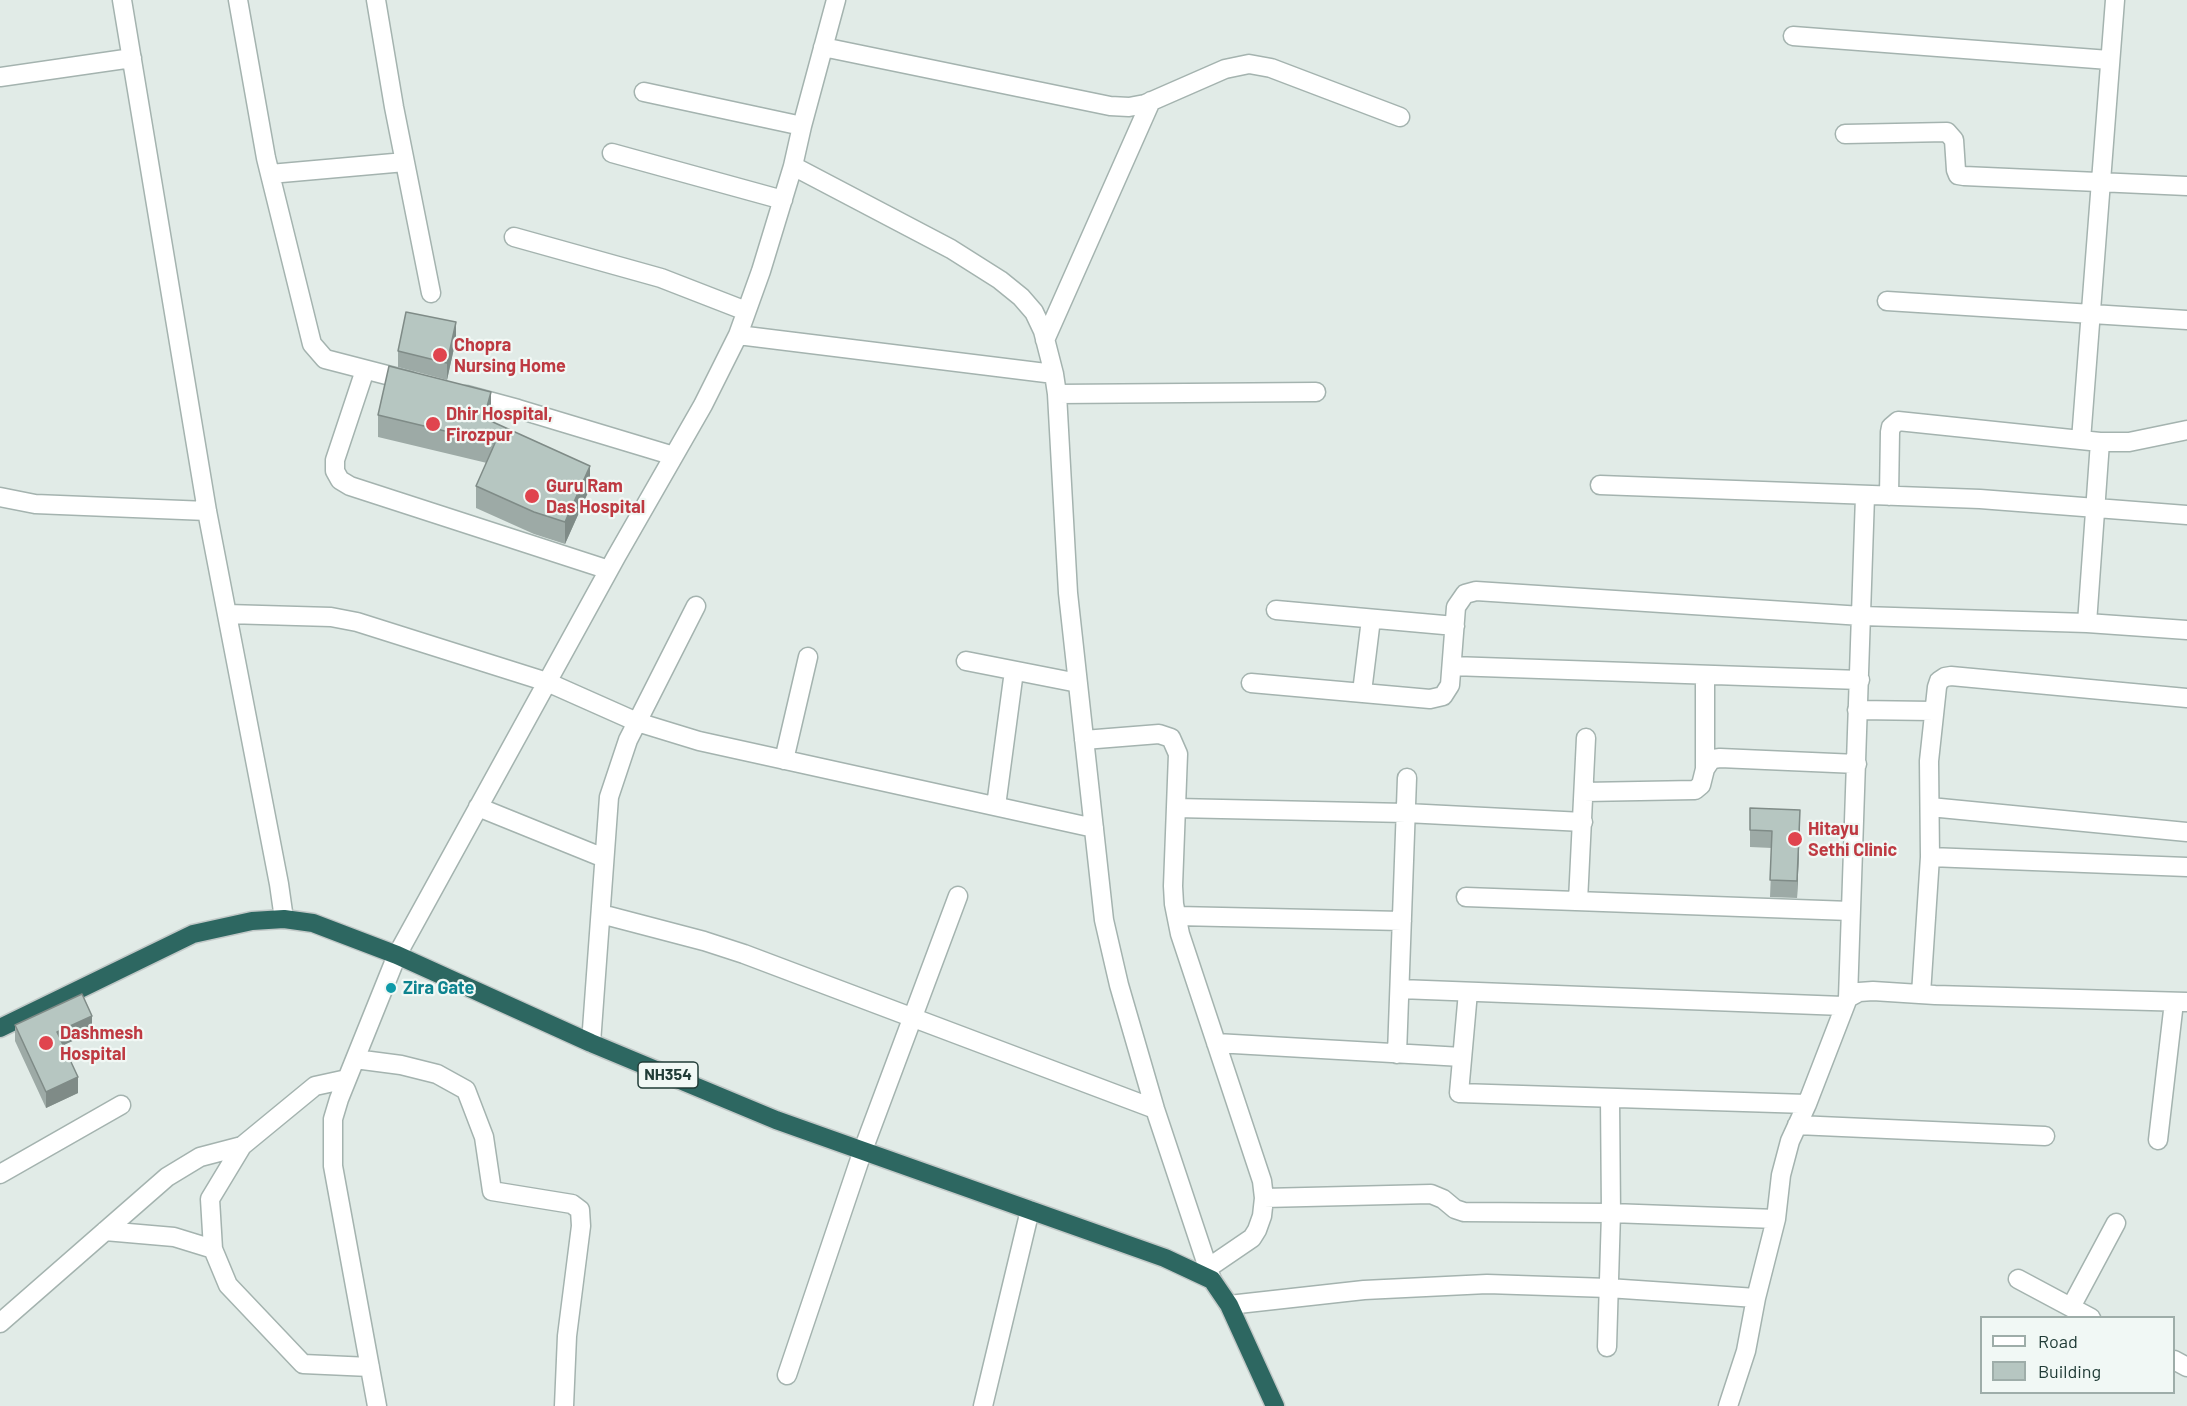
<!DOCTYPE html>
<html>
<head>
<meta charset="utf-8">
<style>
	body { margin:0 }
	#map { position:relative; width:2187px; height:1406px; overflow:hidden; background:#e1ebe7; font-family:Barlow,sans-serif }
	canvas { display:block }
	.legend { position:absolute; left:1980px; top:1316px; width:195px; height:78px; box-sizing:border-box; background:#f1f8f5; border:2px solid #9eada9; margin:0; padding:8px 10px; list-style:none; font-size:18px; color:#213c37 }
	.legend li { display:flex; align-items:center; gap:12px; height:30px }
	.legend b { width:30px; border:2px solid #9eada9 }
</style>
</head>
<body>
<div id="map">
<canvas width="2187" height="1406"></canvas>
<ul class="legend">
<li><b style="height:8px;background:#fff"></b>Road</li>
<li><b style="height:16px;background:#b6c6c1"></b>Building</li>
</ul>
</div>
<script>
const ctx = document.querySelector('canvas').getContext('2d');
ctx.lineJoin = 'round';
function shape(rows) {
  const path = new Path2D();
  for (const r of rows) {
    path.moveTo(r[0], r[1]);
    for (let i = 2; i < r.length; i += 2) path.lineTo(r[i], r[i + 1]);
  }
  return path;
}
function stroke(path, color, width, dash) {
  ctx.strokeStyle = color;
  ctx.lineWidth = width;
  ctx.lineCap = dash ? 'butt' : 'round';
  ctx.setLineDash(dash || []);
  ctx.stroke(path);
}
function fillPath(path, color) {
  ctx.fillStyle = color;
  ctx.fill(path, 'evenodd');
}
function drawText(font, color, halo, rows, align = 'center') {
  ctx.font = font + ' Barlow,sans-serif';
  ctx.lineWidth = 4.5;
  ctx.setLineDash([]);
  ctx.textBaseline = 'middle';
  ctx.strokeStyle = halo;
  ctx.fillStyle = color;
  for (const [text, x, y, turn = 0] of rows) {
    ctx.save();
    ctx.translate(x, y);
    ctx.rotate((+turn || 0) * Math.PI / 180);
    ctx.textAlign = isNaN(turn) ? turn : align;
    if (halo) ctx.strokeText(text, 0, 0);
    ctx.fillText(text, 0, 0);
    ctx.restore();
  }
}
const minor = shape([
	[122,0,207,511,279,884,284,919],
	[238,0,266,158,312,344,325,359,410,381],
	[376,0,394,107,431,293],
	[1793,36,2109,60],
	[823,47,1110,106,1129,107,1145,104,1225,69,1249,64,1271,68,1400,117],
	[0,77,132,58],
	[644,92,802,126],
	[1845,134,1947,132,1954,140,1956,170,1958,175,1964,176,2187,186],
	[612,153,783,200],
	[793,166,951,249,1000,280,1021,297,1034,312,1043,331,1054,374,1057,394,1068,593,1104,920,1119,985,1155,1109,1212,1280],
	[270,174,405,162],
	[514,237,661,278,746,311],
	[1887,301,2187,320],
	[738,335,1054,374],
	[1045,340,1151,101],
	[365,370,335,460,335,471,340,480,350,486,609,570],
	[1057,394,1316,392],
	[466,395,518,409,674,456],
	[2081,440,2115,0],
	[1600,485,1980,499,2187,515],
	[1889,496,1890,432,1891,427,1898,421,2100,442,2129,442,2187,430],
	[0,497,35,504,207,511],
	[1276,610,1455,626],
	[227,614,331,617,357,622,547,682,637,722,699,741,1094,828],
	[2087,623,2100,442],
	[966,661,1078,683],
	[1452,666,1860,680],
	[1705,675,1705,769],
	[1251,683,1430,699,1443,696,1450,685,1456,607,1465,594,1476,591,1862,616,2087,623,2187,630],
	[1362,692,1371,619],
	[1857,710,1934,711],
	[1084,740,1159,734,1171,738,1178,754,1173,886,1174,904,1180,934,1262,1181,1264,1198,1262,1216,1257,1230,1252,1238,1208,1268],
	[784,760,808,657],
	[1584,792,1695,790,1701,785,1705,769,1709,763,1713,759,1720,758,1857,764],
	[996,806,1014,671],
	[478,807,604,858],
	[1930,807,2187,832],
	[1176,808,1406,813,1583,822],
	[1930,857,2187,867],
	[1466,897,1850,911],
	[1578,901,1586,738],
	[601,914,704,941,744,954,1155,1109],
	[1177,916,1402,921],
	[1400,989,1843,1006],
	[1468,992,1459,1093,1807,1104],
	[1921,994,1930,857,1929,761,1937,687,1939,681,1945,677,1951,676,2187,698],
	[1848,998,1865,496],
	[591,1043,609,797,628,740,696,606],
	[1216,1043,1462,1057],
	[1397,1054,1407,778],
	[355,1059,401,1065,437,1074,466,1090,484,1137,492,1191,572,1204,580,1210,581,1226,567,1336,564,1406],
	[347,1079,315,1086,242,1146,210,1199,213,1249,228,1285,303,1364,370,1367],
	[1797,1125,2045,1136],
	[2158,1140,2174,1002],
	[0,1174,121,1105],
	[1264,1198,1431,1194,1443,1199,1455,1209,1464,1212,1611,1213,1776,1219],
	[105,1231,174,1237,213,1249],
	[2018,1279,2091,1318],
	[1229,1305,1364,1290,1487,1284,1608,1288,1756,1298],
	[2071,1307,2116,1223],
	[0,1323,167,1177,200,1157,242,1146],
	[1607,1347,1611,1213,1610,1099],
	[2174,1360,2187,1367],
	[787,1375,863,1150,958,896],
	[377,1406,333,1166,333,1119,339,1099,397,955,616,557,703,405,738,335,761,271,793,166,802,126,836,0],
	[983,1406,1030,1210],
	[1728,1406,1746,1351,1756,1298,1776,1219,1781,1175,1790,1141,1807,1104,1848,998,1859,992,1873,991,1935,995,2187,1002]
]);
const highway = shape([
	[0,1028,193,934,252,921,284,919,313,923,397,955,591,1043,776,1120,1165,1258,1212,1280,1229,1305,1275,1406]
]);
stroke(minor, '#a4b3af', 21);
stroke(highway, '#c1c8c7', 21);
stroke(minor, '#fff', 18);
stroke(highway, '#2d6761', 18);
fillPath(shape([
	[456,339,447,380,398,367,398,351],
	[491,414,489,420,590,488,565,544,534,534,476,508,476,486,487,463,378,437,378,415],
	[1800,826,1797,898,1770,897,1772,848,1750,847,1750,830],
	[15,1025,92,1032,64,1045,78,1093,46,1108,15,1041]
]), '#9daaa6');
fillPath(shape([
	[456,322,456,339,447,380,447,363],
	[491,392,491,414,484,440,484,418],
	[590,466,590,488,565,544,565,522],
	[1800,810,1800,826,1797,898,1797,881],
	[92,1016,92,1032,57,1048,57,1032],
	[78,1077,78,1093,46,1108,46,1092]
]), '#7f8b87');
const building = shape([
	[406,312,456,322,447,363,398,351,406,312],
	[389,366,491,392,484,418,590,466,565,522,534,512,476,486,495,443,378,415,389,366],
	[1750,808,1800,810,1797,881,1770,880,1772,831,1750,830,1750,808],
	[82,994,92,1016,57,1032,78,1077,46,1092,15,1025,82,994]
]);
fillPath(building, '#b6c6c1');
stroke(building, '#7f8b87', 1.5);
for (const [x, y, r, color] of [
	[440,355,8,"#e0444e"],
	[433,424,8,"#e0444e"],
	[532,496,8,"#e0444e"],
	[1795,839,8,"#e0444e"],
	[391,988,6,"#0f9aa8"],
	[46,1043,8,"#e0444e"]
]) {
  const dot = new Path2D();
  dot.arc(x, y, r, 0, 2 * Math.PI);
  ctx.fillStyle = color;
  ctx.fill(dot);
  stroke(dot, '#f1f8f5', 2);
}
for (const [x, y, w] of [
	[668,1075,60]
]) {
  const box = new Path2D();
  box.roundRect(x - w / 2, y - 13, w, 26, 4.5);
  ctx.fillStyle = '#f1f8f5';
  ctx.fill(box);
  stroke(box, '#213c37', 1.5);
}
drawText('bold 16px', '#213c37', null, [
	["NH354",668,1075]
]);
drawText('bold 18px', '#be3a42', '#f1f8f5', [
	["Chopra",454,345],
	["Nursing Home",454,366],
	["Dhir Hospital,",446,414],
	["Firozpur",446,435],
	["Guru Ram",546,486],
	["Das Hospital",546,507],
	["Hitayu",1808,829],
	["Sethi Clinic",1808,850],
	["Dashmesh",60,1033],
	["Hospital",60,1054]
], 'left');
drawText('bold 18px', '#0d838f', '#f1f8f5', [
	["Zira Gate",403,988]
], 'left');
</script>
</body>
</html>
